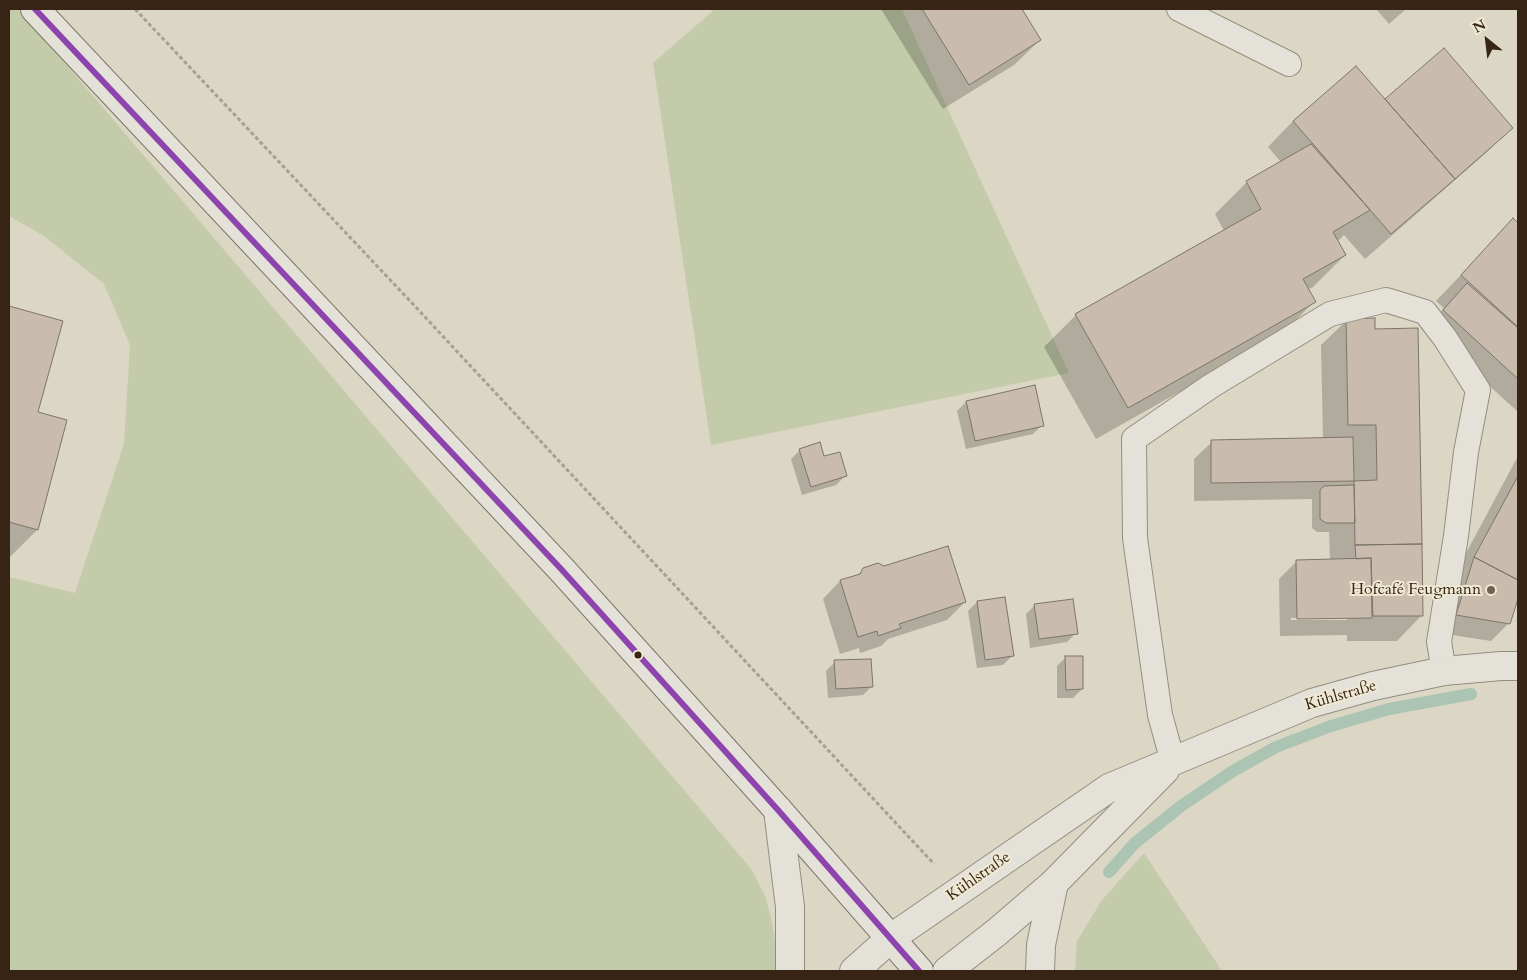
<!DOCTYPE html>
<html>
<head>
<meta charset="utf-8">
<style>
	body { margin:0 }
	#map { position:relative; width:1527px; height:980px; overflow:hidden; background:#dcd6c4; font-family:Cardo,serif }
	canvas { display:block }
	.frame { position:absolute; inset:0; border:10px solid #372414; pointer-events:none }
	.north { position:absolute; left:1462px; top:15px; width:50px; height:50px; -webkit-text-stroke:4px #efe8d2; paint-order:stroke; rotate:331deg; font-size:14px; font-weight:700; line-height:20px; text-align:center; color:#372414 }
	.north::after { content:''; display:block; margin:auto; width:18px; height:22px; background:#372414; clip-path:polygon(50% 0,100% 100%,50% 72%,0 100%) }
</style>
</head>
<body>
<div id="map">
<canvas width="1527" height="980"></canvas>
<div class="frame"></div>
<div class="north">N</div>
</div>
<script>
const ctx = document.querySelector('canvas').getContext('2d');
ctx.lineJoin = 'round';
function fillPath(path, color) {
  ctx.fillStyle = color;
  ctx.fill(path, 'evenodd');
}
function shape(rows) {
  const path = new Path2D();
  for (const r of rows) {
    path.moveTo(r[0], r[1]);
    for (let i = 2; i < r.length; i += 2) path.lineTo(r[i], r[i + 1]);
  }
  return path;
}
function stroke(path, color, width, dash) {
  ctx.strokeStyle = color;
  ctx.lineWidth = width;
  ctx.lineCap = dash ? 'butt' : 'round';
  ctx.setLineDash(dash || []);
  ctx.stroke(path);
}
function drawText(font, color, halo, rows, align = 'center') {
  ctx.font = font + ' Cardo,serif';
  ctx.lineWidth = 4;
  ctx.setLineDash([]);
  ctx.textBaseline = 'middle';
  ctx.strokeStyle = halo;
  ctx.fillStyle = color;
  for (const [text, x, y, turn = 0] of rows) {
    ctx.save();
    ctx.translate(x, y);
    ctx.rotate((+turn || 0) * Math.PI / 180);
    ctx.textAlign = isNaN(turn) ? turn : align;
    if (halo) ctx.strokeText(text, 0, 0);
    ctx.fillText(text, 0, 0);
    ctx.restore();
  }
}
fillPath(shape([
	[9,9,19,9,752,870,765,896,771,918,776,947,775,971,9,971,9,577,75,593,124,444,130,345,104,284,44,236,9,216],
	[715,9,902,9,1069,373,711,445,653,63],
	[1144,853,1222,971,1075,971,1077,941,1102,900]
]), '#c4cbaa');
fillPath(shape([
	[881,9,1020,9,1040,40,1014,65,943,109],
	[1376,9,1406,9,1389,24],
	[1444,49,1511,128,1486,153,1365,259,1344,235,1337,242,1345,255,1313,287,1307,290,1314,302,1282,334,1096,439,1044,347,1076,315,1224,231,1215,214,1247,182,1281,162,1268,147,1293,121,1385,101],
	[1513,220,1518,225,1518,412,1426,328,1444,308,1436,301],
	[9,307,62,322,36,413,37,530,9,558],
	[1373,319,1422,615,1397,641,1347,641,1347,635,1280,636,1279,579,1297,561,1330,560,1329,532,1317,532,1312,528,1312,499,1194,501,1194,459,1212,442,1323,439,1321,345,1347,320],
	[1347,617,1347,620,1291,620,1291,618],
	[966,402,1042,425,1033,434,966,449,957,411],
	[800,450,823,458,845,476,836,485,802,495,791,459],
	[1518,456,1518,594,1509,623,1491,641,1439,633,1450,583],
	[864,569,965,602,947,620,888,639,881,646,860,653,859,648,840,654,823,599,840,581,857,576],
	[977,602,1012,656,1003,665,977,668,968,611],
	[1035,605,1076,633,1067,642,1030,648,1026,614],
	[1066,657,1082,689,1073,698,1057,698,1057,666],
	[835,662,872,686,863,695,828,698,826,671]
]), '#0003');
stroke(shape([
	[1109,872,1135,843,1181,806,1233,771,1276,747,1331,726,1389,709,1471,694]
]), '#abc4b3', 12);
const building = shape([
	[922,9,1022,9,1041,40,969,85,922,9],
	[1444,48,1513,128,1455,179,1385,99,1444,48],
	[1356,66,1455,179,1391,234,1293,121,1356,66],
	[1311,144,1370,210,1333,232,1346,255,1303,279,1316,302,1128,408,1075,314,1261,209,1246,181,1311,144],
	[1513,218,1518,223,1518,327,1461,275,1513,218],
	[1467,283,1518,328,1518,379,1443,310,1467,283],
	[9,306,63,321,38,412,67,420,38,530,9,522,9,306],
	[1375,318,1375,329,1418,328,1422,544,1355,545,1354,481,1377,480,1376,425,1348,425,1346,319,1375,318],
	[1035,385,1044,426,975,441,966,401,1035,385],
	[1353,437,1354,481,1211,483,1211,440,1353,437],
	[820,442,824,456,840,452,847,476,811,487,799,449,820,442],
	[1518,476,1518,580,1474,557,1518,476],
	[1354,485,1355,523,1326,523,1320,519,1320,490,1324,486,1354,485],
	[1422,544,1423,616,1373,616,1371,558,1356,559,1355,545,1422,544],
	[948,546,966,602,899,624,901,628,878,636,877,631,858,637,840,580,860,574,863,568,878,563,884,566,948,546],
	[1474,557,1518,580,1518,599,1510,624,1456,615,1474,557],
	[1371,558,1372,618,1297,619,1296,560,1371,558],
	[1005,597,1014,656,985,660,977,601,1005,597],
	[1073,599,1078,634,1039,639,1034,604,1073,599],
	[1065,656,1083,656,1083,689,1066,690,1065,656],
	[871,659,873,687,836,689,834,660,871,659]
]);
fillPath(building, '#cabcad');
stroke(building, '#7b7569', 1);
const service = shape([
	[1179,9,1289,64],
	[1173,762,1160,715,1135,538,1134,439,1211,386,1330,314,1386,300,1425,312,1445,338,1478,390,1466,452,1456,536,1439,642,1444,671]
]);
const minor = shape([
	[778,810,790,907,790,971],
	[854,971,891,938,1109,788,1312,703,1373,686,1444,671,1501,666,1518,666],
	[947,971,997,932,1054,883,1165,770],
	[1040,971,1041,945,1054,883]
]);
const secondary = shape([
	[35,9,562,570,778,810,919,971]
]);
stroke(service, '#938d80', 26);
stroke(minor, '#938d80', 30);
stroke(secondary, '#7b7569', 30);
stroke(shape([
	[135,9,411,302,934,864]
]), '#a5a098', 3, [4, 2.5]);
stroke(service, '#e4e1d8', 24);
stroke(minor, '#e4e1d8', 28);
stroke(secondary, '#e4e1d8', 28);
stroke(shape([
	[35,9,562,570,778,810,919,971]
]), '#8e44ad', 6);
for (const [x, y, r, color] of [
	[1491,590,5,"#716252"],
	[638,655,4.5,"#372414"]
]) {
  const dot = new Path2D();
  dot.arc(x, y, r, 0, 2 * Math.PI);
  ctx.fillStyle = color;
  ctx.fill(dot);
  stroke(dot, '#efe8d2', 2);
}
drawText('16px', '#372414', '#efe8d2', [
	["Hofcafé Feugmann",1481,590]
], 'right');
drawText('16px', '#372414', '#efe8d2', [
	["Kühlstraße",1341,696,-16],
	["Kühlstraße",979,877,-35]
]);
</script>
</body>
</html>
